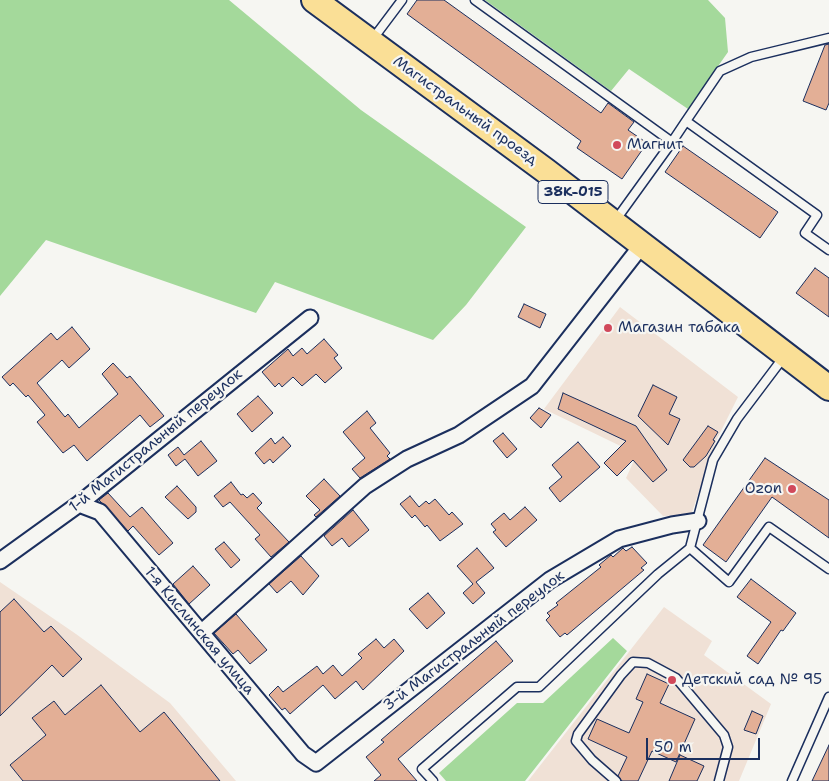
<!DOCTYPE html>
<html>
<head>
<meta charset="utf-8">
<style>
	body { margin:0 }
	#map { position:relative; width:829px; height:781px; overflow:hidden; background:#f6f6f2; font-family:"Shantell Sans",sans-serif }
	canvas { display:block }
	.scale { position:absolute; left:646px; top:738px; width:114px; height:22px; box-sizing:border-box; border:2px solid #1b2f5e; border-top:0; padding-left:6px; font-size:15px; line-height:18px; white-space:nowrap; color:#1b2f5e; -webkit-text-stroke:4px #f6f6f2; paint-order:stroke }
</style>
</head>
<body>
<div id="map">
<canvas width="829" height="781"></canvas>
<div class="scale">50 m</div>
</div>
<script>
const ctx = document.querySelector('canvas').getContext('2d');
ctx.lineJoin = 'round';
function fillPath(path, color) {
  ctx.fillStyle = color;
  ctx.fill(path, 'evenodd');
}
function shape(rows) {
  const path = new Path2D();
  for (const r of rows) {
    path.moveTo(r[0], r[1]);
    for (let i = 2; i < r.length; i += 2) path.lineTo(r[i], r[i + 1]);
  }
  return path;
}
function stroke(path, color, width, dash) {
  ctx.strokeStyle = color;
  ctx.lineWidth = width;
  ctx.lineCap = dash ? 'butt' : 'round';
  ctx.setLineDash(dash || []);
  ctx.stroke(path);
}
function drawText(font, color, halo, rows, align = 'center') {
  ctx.font = font + ' "Shantell Sans",sans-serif';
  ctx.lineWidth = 4.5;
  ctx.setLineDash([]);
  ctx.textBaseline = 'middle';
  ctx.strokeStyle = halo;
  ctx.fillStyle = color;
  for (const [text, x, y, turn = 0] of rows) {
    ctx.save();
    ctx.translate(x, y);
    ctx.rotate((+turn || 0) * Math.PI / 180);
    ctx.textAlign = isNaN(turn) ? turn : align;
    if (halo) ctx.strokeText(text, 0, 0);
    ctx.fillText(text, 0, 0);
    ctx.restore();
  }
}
fillPath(shape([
	[620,307,738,397,716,441,691,515,663,516,626,478,637,454,544,409],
	[0,582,76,634,170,703,236,781,0,781],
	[664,607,712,641,704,655,771,704,739,781,528,781]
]), '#f0e1d6');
fillPath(shape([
	[0,0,229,0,361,110,526,227,466,305,433,340,275,282,256,313,46,240,0,296],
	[485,0,708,0,725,18,728,52,688,109,629,69,611,91],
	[613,638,627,651,525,781,446,781,439,773,517,703,543,703]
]), '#a4d99b');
const building = shape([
	[417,0,444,0,601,113,608,103,634,122,628,130,647,143,622,179,577,148,581,141,407,14,417,0],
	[829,44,829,103,826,110,803,101,825,45,829,44],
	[683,146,778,212,760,238,665,172,683,146],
	[815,268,829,278,829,317,796,293,815,268],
	[524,304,546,314,540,328,518,317,524,304],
	[72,327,90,349,69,368,62,360,37,383,65,417,68,414,79,428,118,394,102,374,113,363,127,378,130,376,164,416,150,427,140,415,87,461,74,445,63,453,37,422,45,415,28,395,26,397,13,383,10,386,2,377,51,333,57,340,72,327],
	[324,339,338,355,334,358,342,368,325,383,316,374,302,386,293,377,282,387,279,383,275,387,262,372,288,349,293,356,302,348,307,354,324,339],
	[653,385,677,397,669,414,680,419,668,445,638,416,653,385],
	[563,393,636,426,667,470,653,482,633,460,617,476,604,463,626,441,558,409,563,393],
	[258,396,273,413,252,432,237,414,258,396],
	[539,408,551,415,541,428,530,418,539,408],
	[367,411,376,423,370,428,390,453,387,456,390,459,360,478,352,469,365,458,343,432,367,411],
	[708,426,718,432,713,440,715,441,706,456,694,467,690,467,683,460,708,426],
	[503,433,517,449,507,458,493,441,503,433],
	[283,437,291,446,273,463,270,459,264,464,255,453,271,438,275,444,283,437],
	[201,441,217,461,198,476,185,459,176,466,168,455,178,447,184,455,201,441],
	[578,442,600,467,560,502,549,488,562,477,552,465,578,442],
	[765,458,829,500,829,538,772,497,726,562,703,545,765,458],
	[324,479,340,496,316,517,314,515,320,510,306,496,324,479],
	[231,482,241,495,243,494,247,498,253,493,262,503,257,508,289,542,271,557,255,539,260,535,230,502,223,507,214,496,231,482],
	[177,486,196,507,196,512,188,519,165,497,177,486],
	[108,493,130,517,142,507,173,543,159,555,133,526,128,531,99,500,108,493],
	[410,496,419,507,426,501,429,504,435,499,449,515,452,512,463,524,440,541,427,525,425,527,415,515,412,518,400,504,410,496],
	[525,507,537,520,506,547,493,532,496,530,491,524,504,513,510,520,525,507],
	[353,510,369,530,349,547,342,538,332,546,324,536,353,510],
	[224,542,240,560,231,568,215,549,224,542],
	[632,547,647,563,641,568,644,570,567,635,565,633,560,637,546,620,550,616,547,613,558,605,556,603,601,567,599,565,611,555,613,557,623,548,626,551,632,547],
	[477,548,494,568,476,582,485,593,473,604,463,593,473,584,457,566,477,548],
	[301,556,319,576,303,595,291,581,277,593,269,584,301,556],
	[193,566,210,585,189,604,173,584,193,566],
	[751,579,796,613,783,631,781,630,758,664,747,656,771,622,737,597,751,579],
	[428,593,445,613,427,629,409,609,428,593],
	[14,599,44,632,51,626,82,659,63,677,52,665,0,716,0,612,14,599],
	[236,614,267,650,250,664,238,650,233,654,214,633,236,614],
	[376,639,384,648,394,639,404,651,363,690,356,681,335,699,323,685,290,714,285,708,282,710,269,695,278,686,283,692,317,666,323,674,333,665,342,676,362,658,358,654,376,639],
	[496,641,513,661,398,759,417,781,374,781,381,775,366,757,384,742,381,740,496,641],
	[647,674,669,684,660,703,695,719,676,762,652,751,638,781,622,781,618,776,627,757,588,739,597,719,629,733,643,702,636,699,647,674],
	[101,685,140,732,164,712,220,781,23,781,10,765,46,735,32,718,54,701,65,715,101,685],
	[752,711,763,716,756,734,744,730,752,711],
	[829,745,829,781,812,781,829,745],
	[680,755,704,766,697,781,669,781,680,755]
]);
fillPath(building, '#e3af96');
stroke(building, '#1b2f5e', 1);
const lane = shape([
	[475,0,672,142,686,121,817,215,805,233,829,250],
	[372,40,402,0],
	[686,121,720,71,751,57,829,38],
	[615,221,672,142],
	[690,548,729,582,769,527,829,569],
	[433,781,422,769,517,687,539,687,658,574,690,548,713,460,737,419,783,358],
	[616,781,592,760,576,741,578,734,621,675,633,662,648,663,676,678,724,735,728,747,719,781],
	[792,781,829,697]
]);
const street = shape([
	[79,504,100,512,303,754,316,763,550,580,619,539,672,525,698,521],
	[0,561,79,504,310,318],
	[202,632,365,486,407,459,459,435,532,386,642,245]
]);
const primary = shape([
	[314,0,546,171,829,388]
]);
stroke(lane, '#1b2f5e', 11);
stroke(street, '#1b2f5e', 19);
stroke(primary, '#1b2f5e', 28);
stroke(lane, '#f6f6f2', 8);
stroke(street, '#f6f6f2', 15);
stroke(primary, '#fadf96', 24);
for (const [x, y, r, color] of [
	[617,145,5,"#d1495b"],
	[608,328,5,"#d1495b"],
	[792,489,5,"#d1495b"],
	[672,680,5,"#d1495b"]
]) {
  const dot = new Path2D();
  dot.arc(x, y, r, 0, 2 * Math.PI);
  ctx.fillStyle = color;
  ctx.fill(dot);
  stroke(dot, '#f6f6f2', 2);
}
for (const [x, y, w] of [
	[573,192,70]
]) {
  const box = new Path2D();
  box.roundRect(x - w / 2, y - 11.5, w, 23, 4);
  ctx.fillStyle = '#f6f6f2';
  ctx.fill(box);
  stroke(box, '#1b2f5e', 1);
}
drawText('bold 14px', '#1b2f5e', null, [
	["38К-015",573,192]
]);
drawText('15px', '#1b2f5e', '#f6f6f2', [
	["Магистральный проезд",465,111,36],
	["1-й Магистральный переулок",156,441,-39],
	["1-я Кислинская улица",199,631,50],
	["3-й Магистральный переулок",474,641,-37]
]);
drawText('15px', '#1b2f5e', '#f6f6f2', [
	["Магнит",627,145],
	["Магазин табака",618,328],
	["Ozon",782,489,"right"],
	["Детский сад № 95",682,680]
], 'left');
</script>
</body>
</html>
